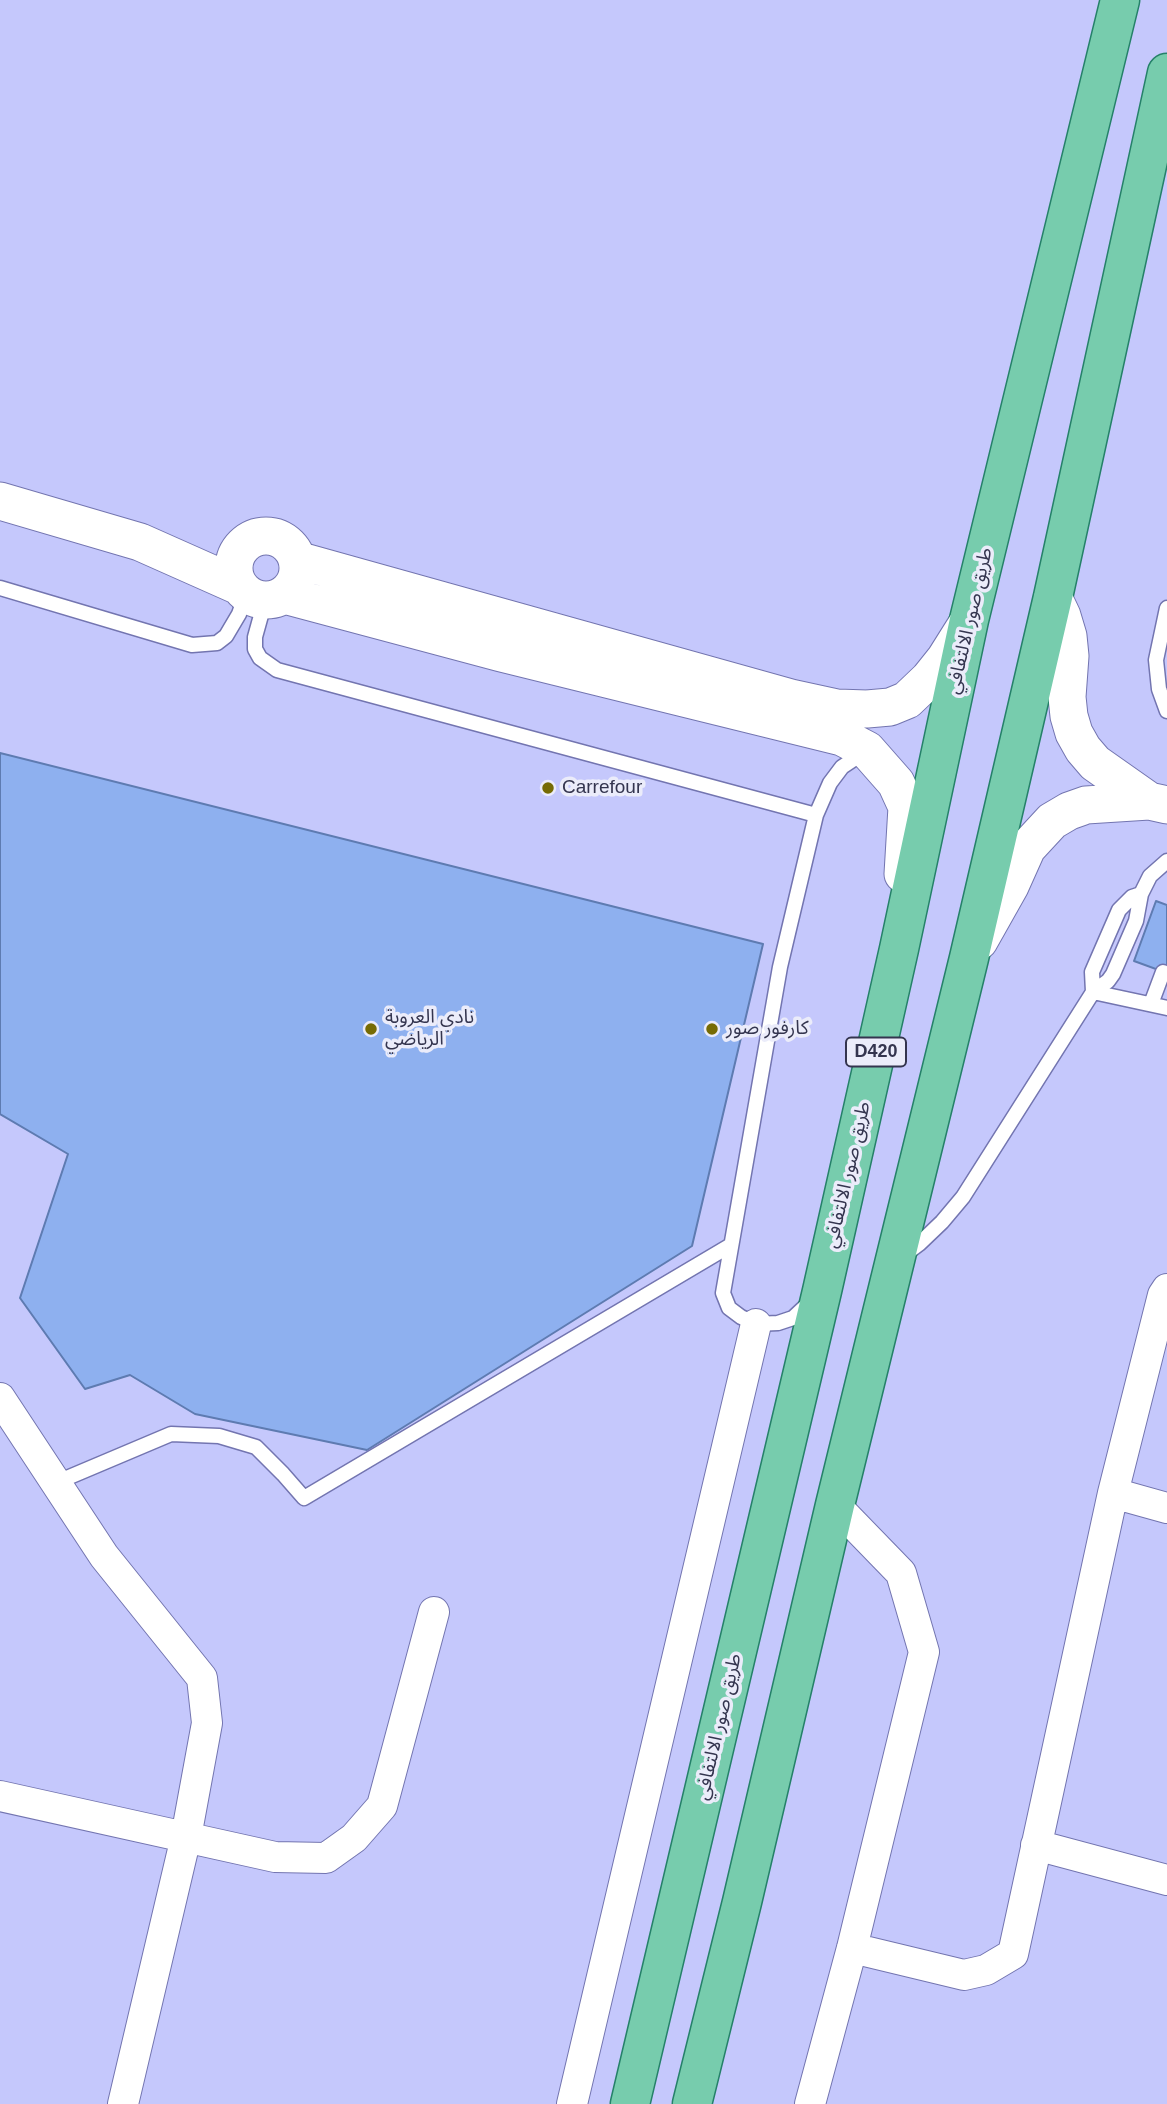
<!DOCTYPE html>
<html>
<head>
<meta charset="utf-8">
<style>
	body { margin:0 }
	canvas { display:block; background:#c5c8fc }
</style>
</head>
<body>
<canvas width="1167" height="2104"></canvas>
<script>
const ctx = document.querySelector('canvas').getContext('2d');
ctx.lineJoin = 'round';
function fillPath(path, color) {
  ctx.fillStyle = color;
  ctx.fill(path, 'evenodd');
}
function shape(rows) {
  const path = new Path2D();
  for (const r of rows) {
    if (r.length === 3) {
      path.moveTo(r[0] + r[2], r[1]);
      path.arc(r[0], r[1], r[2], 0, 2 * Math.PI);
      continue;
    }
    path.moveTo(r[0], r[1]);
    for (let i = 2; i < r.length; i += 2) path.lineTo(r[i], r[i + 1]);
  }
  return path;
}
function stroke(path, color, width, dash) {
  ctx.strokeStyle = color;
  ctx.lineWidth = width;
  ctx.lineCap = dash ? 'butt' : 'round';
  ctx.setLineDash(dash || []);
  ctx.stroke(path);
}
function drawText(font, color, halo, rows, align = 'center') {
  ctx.font = font + ' Helvetica,"Noto Sans Arabic",sans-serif';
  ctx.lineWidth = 7;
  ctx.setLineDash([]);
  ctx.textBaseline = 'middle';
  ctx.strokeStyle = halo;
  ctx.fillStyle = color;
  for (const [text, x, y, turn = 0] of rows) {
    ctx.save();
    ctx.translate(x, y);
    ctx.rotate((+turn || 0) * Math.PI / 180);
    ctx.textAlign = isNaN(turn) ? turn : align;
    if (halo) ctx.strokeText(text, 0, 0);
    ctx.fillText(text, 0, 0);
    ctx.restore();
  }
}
const building = shape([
	[0,753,763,944,692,1246,367,1450,195,1414,130,1375,85,1389,20,1298,68,1154,0,1114,0,753],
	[1156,901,1167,905,1167,973,1134,961,1156,901]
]);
fillPath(building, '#8eb0ef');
stroke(building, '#5e7bb1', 2);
const service = shape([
	[0,588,192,645,217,643,226,636,239,614,246,594],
	[265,601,255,637,255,649,260,658,277,670,816,815],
	[1167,608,1156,660,1159,689,1167,711],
	[1093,992,1092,972,1119,910,1132,897,1141,894],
	[1093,992,1167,1008],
	[1151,1004,1163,972],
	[903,1256,919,1244,942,1222,963,1197,1093,992,1108,981,1113,974,1136,921,1141,894,1150,876,1167,861],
	[810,1302,793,1318,778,1323,756,1324,741,1317,729,1308,723,1293,780,967,816,815,830,783,842,767,866,751],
	[55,1483,171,1434,219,1436,256,1447,283,1474,304,1498,731,1245]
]);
const minor = shape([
	[0,1398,104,1556,202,1678,207,1723,186,1837,123,2104],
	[1113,1493,1167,1508],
	[0,1796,275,1857,326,1858,354,1838,382,1806,434,1612],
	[1036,1845,1167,1880],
	[852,1948,964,1975,986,1970,1013,1954,1113,1493,1163,1295,1167,1289],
	[572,2104,756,1324],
	[810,2104,852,1948,924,1652,901,1573,835,1505]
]);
const tertiary = shape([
	[0,501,140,542,239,586],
	[266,568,32],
	[297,560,791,698,837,708,867,709,890,707,907,700,929,679,945,659,967,624],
	[284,595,501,653,842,737,867,750,896,783,907,807,903,874],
	[1053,597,1062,616,1068,636,1070,656,1067,697,1069,716,1074,733,1083,749,1095,763,1149,801],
	[979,941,1010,886,1027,848,1052,821,1069,811,1086,805,1149,801,1167,805]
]);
const primary = shape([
	[630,2104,822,1291,899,949,969,620,1120,0],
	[692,2104,742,1902,835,1505,969,958,1053,597,1167,73]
]);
stroke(service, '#7375b0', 17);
stroke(minor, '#7375b0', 32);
stroke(tertiary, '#7375b0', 39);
stroke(primary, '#258169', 41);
stroke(service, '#fff', 14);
stroke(minor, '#fff', 30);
stroke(tertiary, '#fff', 37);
stroke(primary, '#77ccad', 38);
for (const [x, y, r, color] of [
	[548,788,7,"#766b04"],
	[371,1029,7,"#766b04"],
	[712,1029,7,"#766b04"]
]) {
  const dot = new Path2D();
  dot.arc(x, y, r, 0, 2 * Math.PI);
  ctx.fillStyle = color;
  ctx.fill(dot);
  stroke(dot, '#ebecfa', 2.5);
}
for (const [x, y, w] of [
	[876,1052,60]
]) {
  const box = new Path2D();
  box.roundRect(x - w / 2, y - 14.5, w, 29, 5);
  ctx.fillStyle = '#ebecfa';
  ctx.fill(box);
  stroke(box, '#34354f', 2);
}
drawText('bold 18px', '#34354f', null, [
	["D420",876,1052]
]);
drawText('19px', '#34354f', '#ebecfa', [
	["طريق صور الالتفافي",970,621,-77],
	["طريق صور الالتفافي",848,1175,-77],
	["طريق صور الالتفافي",719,1727,-77]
]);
drawText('19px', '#34354f', '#ebecfa', [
	["Carrefour",562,788],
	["نادي العروبة",385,1018],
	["الرياضي",385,1040],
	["كارفور صور",726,1029]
], 'left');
</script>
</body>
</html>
